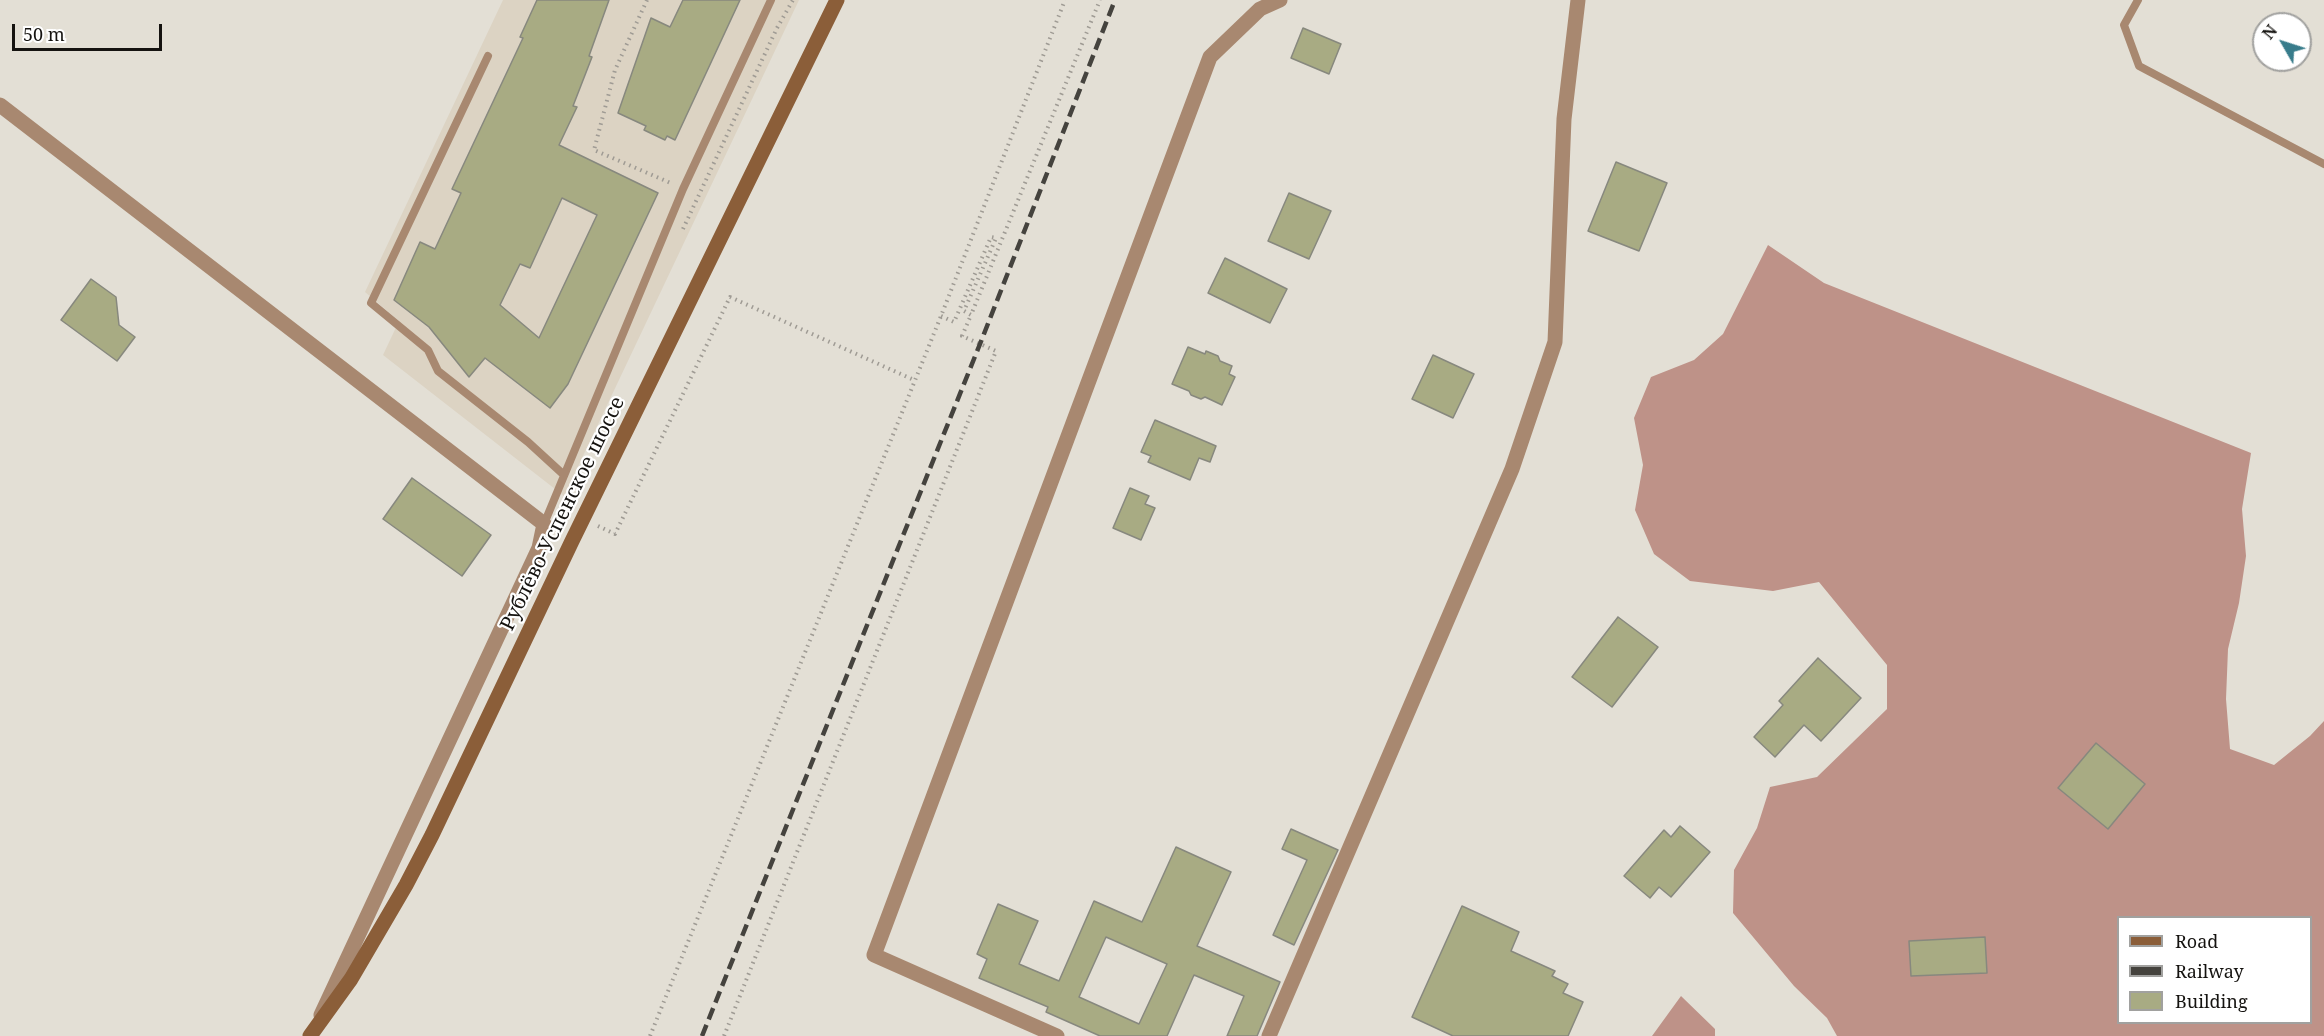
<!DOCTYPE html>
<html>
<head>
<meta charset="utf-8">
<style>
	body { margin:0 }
	#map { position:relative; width:2324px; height:1036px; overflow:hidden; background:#e3dfd5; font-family:"Noto Serif",serif }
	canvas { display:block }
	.legend { position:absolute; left:2117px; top:916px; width:195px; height:108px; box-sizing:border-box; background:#fff; border:2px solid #a1a19f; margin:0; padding:8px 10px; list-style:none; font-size:18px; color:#151310 }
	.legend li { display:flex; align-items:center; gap:12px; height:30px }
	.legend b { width:30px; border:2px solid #a1a19f }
	.north { position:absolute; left:2252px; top:12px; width:60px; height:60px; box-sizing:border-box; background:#fff; border:2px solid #a1a19f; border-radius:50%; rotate:309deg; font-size:16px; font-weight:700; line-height:24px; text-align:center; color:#151310 }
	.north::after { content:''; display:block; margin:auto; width:21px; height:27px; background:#387c8b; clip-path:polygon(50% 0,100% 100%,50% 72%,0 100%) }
	.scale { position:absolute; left:12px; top:24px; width:150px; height:27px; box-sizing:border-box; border:3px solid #151310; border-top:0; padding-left:8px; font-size:18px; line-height:21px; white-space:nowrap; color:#151310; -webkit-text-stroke:4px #fff; paint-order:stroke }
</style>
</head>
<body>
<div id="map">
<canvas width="2324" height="1036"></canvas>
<ul class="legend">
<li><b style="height:8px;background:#8b5e39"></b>Road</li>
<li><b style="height:8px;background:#45433e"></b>Railway</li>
<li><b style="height:16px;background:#a8ab83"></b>Building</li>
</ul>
<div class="north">N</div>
<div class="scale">50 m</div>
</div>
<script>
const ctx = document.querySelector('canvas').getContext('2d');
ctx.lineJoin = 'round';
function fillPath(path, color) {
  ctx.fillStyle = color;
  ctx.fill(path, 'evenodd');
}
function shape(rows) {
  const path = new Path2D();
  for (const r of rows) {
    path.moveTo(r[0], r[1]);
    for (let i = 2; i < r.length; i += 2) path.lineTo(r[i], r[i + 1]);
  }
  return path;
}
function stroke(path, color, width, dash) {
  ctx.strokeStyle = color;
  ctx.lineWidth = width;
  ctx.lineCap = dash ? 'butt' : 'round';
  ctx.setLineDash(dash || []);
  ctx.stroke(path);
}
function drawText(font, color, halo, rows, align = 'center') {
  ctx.font = font + ' "Noto Serif",serif';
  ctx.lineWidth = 4.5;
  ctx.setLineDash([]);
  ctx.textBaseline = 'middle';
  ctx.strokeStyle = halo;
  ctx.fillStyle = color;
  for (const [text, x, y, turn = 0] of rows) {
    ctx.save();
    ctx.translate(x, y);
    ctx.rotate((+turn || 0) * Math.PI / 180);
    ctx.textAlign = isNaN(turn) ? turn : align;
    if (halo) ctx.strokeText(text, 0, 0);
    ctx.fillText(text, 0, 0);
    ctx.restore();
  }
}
fillPath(shape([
	[503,0,799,0,564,496,383,355,399,321,365,292]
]), '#dcd3c3');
fillPath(shape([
	[1768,245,1824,283,2251,453,2242,509,2246,556,2239,603,2228,649,2226,699,2230,749,2274,765,2310,736,2324,721,2324,1036,1837,1036,1827,1018,1794,986,1733,913,1734,870,1757,828,1770,787,1817,777,1887,709,1887,665,1819,582,1773,591,1690,581,1654,554,1635,510,1643,465,1634,418,1651,377,1694,360,1723,334],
	[2118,918,2310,918,2310,1022,2118,1022],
	[1681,996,1715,1029,1715,1036,1652,1036]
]), '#be9288');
const building = shape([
	[537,0,609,0,589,56,592,57,573,106,577,107,559,145,658,193,568,384,550,408,485,358,469,377,429,327,394,300,420,242,435,249,461,193,452,189,523,38,520,37,537,0],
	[562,198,597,215,539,338,500,305,520,264,530,268,562,198],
	[683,0,740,0,675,140,667,136,665,140,644,130,646,126,618,113,651,18,670,27,683,0],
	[1303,28,1341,44,1329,74,1291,58,1303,28],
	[1616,162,1667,183,1639,251,1588,231,1616,162],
	[1289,193,1331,211,1309,259,1268,241,1289,193],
	[1225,258,1287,289,1270,323,1208,293,1225,258],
	[91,279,116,297,119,325,135,337,117,361,61,320,91,279],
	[1188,347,1205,354,1206,351,1218,356,1220,361,1232,366,1229,374,1235,377,1222,405,1205,397,1201,399,1191,395,1189,391,1172,384,1188,347],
	[1433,355,1474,374,1453,418,1412,399,1433,355],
	[1155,420,1216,446,1210,462,1199,458,1190,480,1148,462,1151,456,1141,452,1155,420],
	[412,478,491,535,462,576,383,519,412,478],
	[1130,488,1149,496,1145,504,1155,508,1141,540,1113,528,1130,488],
	[1618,617,1658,647,1612,707,1572,677,1618,617],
	[1818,658,1861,698,1821,741,1804,725,1775,757,1754,737,1783,705,1779,701,1818,658],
	[2096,743,2145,784,2108,829,2058,788,2096,743],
	[1680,826,1710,852,1671,897,1659,887,1650,898,1624,876,1664,830,1671,837,1680,826],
	[1291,829,1338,850,1294,945,1273,935,1307,860,1282,849,1291,829],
	[1176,847,1231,872,1197,946,1280,982,1257,1036,1227,1036,1244,996,1194,975,1167,1036,1100,1036,1046,1012,1048,1007,979,978,987,959,977,954,998,904,1038,921,1019,964,1059,981,1094,901,1142,922,1176,847],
	[1106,937,1167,964,1139,1024,1079,997,1106,937],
	[1462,906,1519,932,1511,951,1555,971,1552,976,1568,984,1563,993,1583,1002,1568,1036,1453,1036,1412,1017,1462,906],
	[1985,937,1987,973,1911,976,1909,941,1985,937]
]);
fillPath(building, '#a8ab83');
stroke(building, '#87887e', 1.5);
stroke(shape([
	[647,0,615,70,594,150,673,184],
	[683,229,777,28,793,0],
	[941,316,954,322,991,237,996,238,964,311,971,315,1100,0],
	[598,526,615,534,730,297,914,380],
	[650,1036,941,316,1065,0],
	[724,1036,996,351,962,336,971,315]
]), '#9f9b94', 4, [1.5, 4.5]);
stroke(shape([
	[2138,0,2124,25,2139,66,2324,164],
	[488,56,371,303,428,350,438,371,528,442,564,475],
	[544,524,683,189,771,0]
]), '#a88870', 8);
stroke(shape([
	[0,105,544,524,539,548,321,1015],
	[1057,1036,874,955,1210,57,1260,9,1280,0],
	[1269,1036,1512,469,1555,342,1564,119,1578,0]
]), '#a88870', 15);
stroke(shape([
	[310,1036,351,979,406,885,432,835,572,541,837,0]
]), '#8b5e39', 15);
stroke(shape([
	[702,1036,980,344,1115,0]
]), '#45433e', 4.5, [12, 6]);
drawText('20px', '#151310', '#fff', [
	["Рублёво-Успенское шоссе",563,514,-64]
]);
</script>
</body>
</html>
